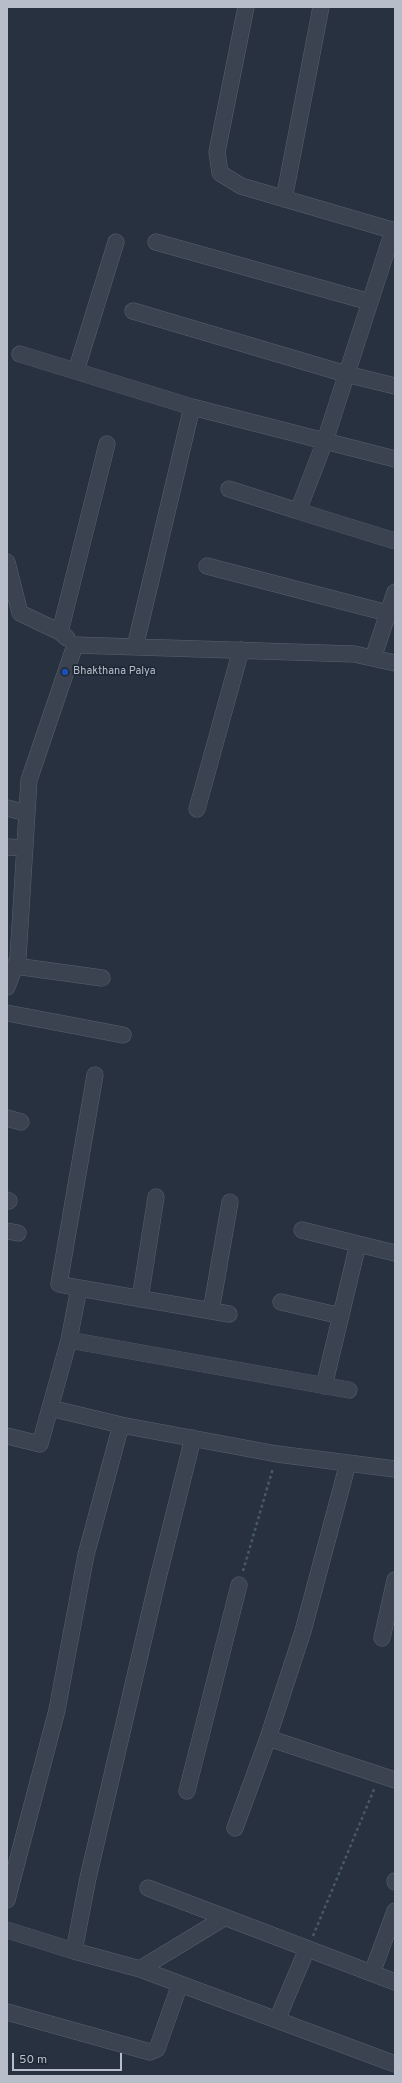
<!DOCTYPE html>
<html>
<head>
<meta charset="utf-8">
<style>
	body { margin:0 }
	#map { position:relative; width:402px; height:2083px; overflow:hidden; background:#273140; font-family:Overpass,sans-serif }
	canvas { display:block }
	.frame { position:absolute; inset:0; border:8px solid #b7beca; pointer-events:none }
	.scale { position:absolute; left:12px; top:2053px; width:110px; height:18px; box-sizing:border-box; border:2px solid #b7beca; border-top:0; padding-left:5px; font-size:12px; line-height:14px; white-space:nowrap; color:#b7beca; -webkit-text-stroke:3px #1f2835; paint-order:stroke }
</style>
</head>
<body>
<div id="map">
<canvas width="402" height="2083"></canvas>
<div class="frame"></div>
<div class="scale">50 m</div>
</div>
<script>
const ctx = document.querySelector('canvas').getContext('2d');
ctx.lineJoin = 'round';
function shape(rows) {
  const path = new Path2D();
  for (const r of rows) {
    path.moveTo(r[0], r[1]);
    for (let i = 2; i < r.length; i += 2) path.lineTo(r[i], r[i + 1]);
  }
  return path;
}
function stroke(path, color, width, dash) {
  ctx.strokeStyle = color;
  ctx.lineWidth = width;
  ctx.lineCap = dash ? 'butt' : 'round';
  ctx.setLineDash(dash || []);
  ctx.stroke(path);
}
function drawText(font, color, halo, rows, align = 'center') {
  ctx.font = font + ' Overpass,sans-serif';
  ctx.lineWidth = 3.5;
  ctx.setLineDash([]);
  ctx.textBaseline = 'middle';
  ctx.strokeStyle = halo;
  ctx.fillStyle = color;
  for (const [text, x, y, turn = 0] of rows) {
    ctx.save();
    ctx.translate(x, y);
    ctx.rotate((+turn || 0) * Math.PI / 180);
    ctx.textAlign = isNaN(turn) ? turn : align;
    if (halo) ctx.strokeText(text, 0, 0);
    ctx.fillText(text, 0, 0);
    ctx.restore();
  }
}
const minor = shape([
	[246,7,217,152,220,173,241,186,395,231],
	[284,199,321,7],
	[393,231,325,441,298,511,395,541],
	[156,242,370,302],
	[133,311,346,374,395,386],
	[20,354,192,407,395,459],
	[76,371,116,242],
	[229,489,298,511],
	[7,562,20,613,60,632,67,638],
	[207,566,395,615],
	[60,632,107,444],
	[135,647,192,407],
	[373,658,395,592],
	[7,808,27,813],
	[197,809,241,650],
	[7,847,25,848],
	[15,966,102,978],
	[7,987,18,958,29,780,75,645,354,654,395,663],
	[7,1013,123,1035],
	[7,1118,21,1122],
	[7,1200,9,1201],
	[302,1230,358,1244],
	[7,1231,18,1233],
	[79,1288,59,1284,95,1075],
	[140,1299,156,1197],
	[281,1302,341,1316],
	[211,1311,230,1202],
	[69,1340,79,1288,229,1314],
	[324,1386,358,1244,395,1253],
	[50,1408,121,1425],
	[7,1436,40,1444,69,1340,349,1390],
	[382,1638,395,1580],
	[268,1738,395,1780],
	[187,1791,239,1585],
	[235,1828,268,1738,303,1631,348,1463],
	[395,1882,395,1881],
	[148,1888,395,1982],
	[7,1900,57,1710,86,1555,121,1425,277,1454,395,1469],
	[7,1930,74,1951,140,1969,395,2064],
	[74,1951,88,1878,157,1582,193,1438],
	[140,1969,224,1918],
	[372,1973,395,1911],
	[7,2012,150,2052,157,2049,180,1984],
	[277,2020,307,1949]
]);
stroke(minor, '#58616d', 17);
stroke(shape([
	[243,1571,273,1468],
	[313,1936,375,1787]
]), '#475b5e', 2.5, [3, 3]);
stroke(minor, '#3b4350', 16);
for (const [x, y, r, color] of [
	[65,672,4,"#1a4fb4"]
]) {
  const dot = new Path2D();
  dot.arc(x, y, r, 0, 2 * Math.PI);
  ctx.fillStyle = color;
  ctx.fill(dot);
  stroke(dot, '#1f2835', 1.5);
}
drawText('11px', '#b7beca', '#1f2835', [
	["Bhakthana Palya",73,672]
], 'left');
</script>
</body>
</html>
